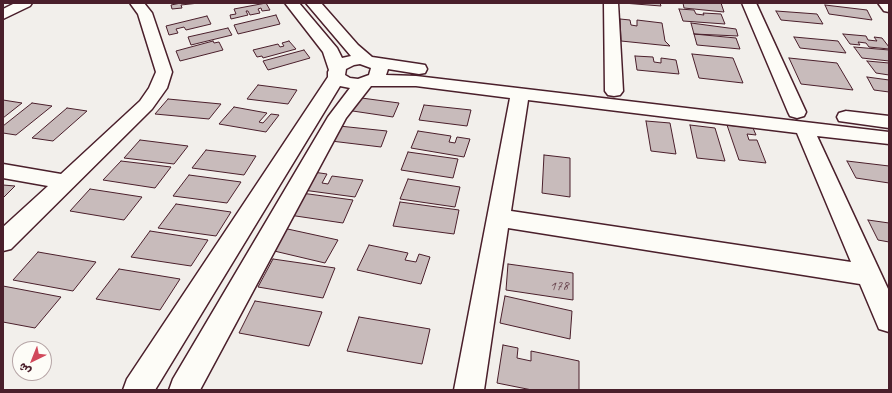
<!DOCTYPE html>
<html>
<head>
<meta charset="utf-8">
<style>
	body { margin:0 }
	#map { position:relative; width:892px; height:393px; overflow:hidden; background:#f2efeb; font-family:Caveat,"Playpen Sans Arabic",sans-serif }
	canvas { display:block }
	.frame { position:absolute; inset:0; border:4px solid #4a1f2b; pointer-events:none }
	.north { position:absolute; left:12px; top:341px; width:40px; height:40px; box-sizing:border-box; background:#fdfcf7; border:1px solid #b5a4a5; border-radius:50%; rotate:223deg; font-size:11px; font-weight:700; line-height:16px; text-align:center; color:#4a1f2b }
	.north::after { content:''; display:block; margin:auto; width:14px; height:18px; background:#d1495b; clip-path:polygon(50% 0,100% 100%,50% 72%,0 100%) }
</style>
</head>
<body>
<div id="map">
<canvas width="892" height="393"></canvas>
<div class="frame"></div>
<div class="north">ش</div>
</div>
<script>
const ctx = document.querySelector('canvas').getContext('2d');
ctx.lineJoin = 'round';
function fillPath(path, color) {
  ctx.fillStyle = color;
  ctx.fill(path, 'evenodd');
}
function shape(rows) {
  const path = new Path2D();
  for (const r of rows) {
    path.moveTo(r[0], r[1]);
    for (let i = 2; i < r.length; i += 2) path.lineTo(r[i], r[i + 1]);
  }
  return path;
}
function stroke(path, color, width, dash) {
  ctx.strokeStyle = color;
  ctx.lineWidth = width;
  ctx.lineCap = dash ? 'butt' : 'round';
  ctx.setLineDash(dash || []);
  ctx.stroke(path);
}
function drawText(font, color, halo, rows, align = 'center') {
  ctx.font = font + ' Caveat,sans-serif';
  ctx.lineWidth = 4;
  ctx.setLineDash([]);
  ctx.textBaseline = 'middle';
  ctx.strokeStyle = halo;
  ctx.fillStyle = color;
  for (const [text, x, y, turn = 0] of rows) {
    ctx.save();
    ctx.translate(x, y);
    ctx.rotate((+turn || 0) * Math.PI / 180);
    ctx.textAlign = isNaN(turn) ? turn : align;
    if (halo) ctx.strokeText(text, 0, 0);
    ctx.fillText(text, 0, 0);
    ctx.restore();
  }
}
const building = shape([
	[181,3,199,3,181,5,182,8,172,9,171,5,181,3],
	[266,3,270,10,262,11,261,8,258,9,260,13,250,15,248,11,246,11,248,15,231,19,230,15,236,14,234,9,266,3],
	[623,3,660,3,661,6,623,3],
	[683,3,721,3,724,12,684,8,683,3],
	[825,5,867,10,872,20,829,14,825,5],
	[679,9,694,10,696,14,704,15,703,13,721,14,725,24,683,21,679,9],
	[776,11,817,14,823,24,781,20,776,11],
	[276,15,280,24,238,34,234,25,276,15],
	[207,16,211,24,186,30,184,27,176,29,178,33,169,35,166,26,207,16],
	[620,19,630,20,631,25,637,26,637,20,662,23,665,41,670,46,621,41,620,19],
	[691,23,736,29,738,36,694,34,691,23],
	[228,28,232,35,191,45,188,37,228,28],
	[694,34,736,38,740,49,697,45,694,34],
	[843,34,866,36,868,40,877,41,874,37,882,38,889,47,889,49,869,47,866,43,858,42,860,45,850,44,843,34],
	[794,37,838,41,846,53,800,48,794,37],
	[213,41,214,43,219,42,223,50,180,61,176,51,213,41],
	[289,41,296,49,263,58,262,56,257,57,253,50,278,44,280,47,284,46,282,43,289,41],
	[854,47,889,50,889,61,862,58,854,47],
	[304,50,310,58,268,70,263,61,304,50],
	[692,54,733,58,743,83,699,78,692,54],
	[635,56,653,57,654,62,661,63,661,58,676,60,679,74,637,70,635,56],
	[789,58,837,63,853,90,801,84,789,58],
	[867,61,889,63,889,75,876,73,867,61],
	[867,77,889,80,889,92,874,90,867,77],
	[258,85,297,90,288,104,247,99,258,85],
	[354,97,399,103,393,117,346,110,354,97],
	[168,99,221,104,209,119,155,114,168,99],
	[3,100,22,103,3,118,3,100],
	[32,103,52,106,16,135,3,133,3,126,32,103],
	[424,105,471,110,467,126,419,120,424,105],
	[234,107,267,113,259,122,263,123,271,114,279,115,266,132,219,124,234,107],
	[67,108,87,111,53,141,32,138,67,108],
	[646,121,670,123,676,154,651,151,646,121],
	[690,125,715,128,725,161,697,158,690,125],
	[727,125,753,128,756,135,747,134,749,140,757,140,766,163,739,160,727,125],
	[339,126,387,131,381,147,331,141,339,126],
	[418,131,451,136,449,142,455,143,457,137,470,139,464,157,411,148,418,131],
	[140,140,188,146,174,164,124,158,140,140],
	[206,150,256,156,244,175,192,168,206,150],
	[408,152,458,159,453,178,401,170,408,152],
	[544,155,570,158,570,197,542,193,544,155],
	[121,161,171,167,155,188,103,180,121,161],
	[847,161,889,166,889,183,856,178,847,161],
	[313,172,327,174,322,183,328,184,332,176,363,180,355,197,303,190,313,172],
	[189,175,241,182,227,203,173,196,189,175],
	[408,179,460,187,455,207,400,199,408,179],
	[3,185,15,186,3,198,3,185],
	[90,189,142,197,124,220,70,211,90,189],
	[301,193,353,200,343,223,289,215,301,193],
	[400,202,459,210,454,234,393,226,400,202],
	[176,204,231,212,216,236,158,228,176,204],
	[868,220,889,223,889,242,878,240,868,220],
	[283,228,338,240,325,263,270,250,283,228],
	[150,231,208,240,191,266,131,257,150,231],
	[369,245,408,253,405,260,416,262,419,254,430,257,421,284,357,270,369,245],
	[38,252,96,262,73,291,13,280,38,252],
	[273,259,335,268,323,298,258,287,273,259],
	[508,264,573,273,573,300,506,290,508,264],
	[119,269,180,279,160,310,96,299,119,269],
	[3,286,61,297,35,328,3,322,3,286],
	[505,296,572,311,570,339,500,323,505,296],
	[255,301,322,312,309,346,239,333,255,301],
	[359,317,430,329,422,364,347,351,359,317],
	[503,345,518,348,517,358,531,361,531,351,579,361,579,390,532,390,497,383,503,345]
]);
fillPath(building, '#c8bbbb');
stroke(building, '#4a1f2b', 1);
const minor = shape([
	[15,3,32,3,30,6,3,19,3,9,15,3],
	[130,3,144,3,152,13,172,72,167,88,152,109,11,249,3,251,3,227,48,186,3,178,3,164,61,174,140,101,149,88,156,72,138,14,130,3],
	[285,3,299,3,337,48,342,58,351,56,306,3,321,3,358,45,372,57,419,64,425,65,427,69,425,73,419,74,388,69,386,75,416,76,889,132,889,144,817,136,889,291,889,332,879,329,860,284,508,228,484,390,454,390,510,98,416,86,371,86,346,118,200,390,169,390,173,379,328,117,350,88,340,86,155,390,123,390,127,379,328,77,328,72,329,70,323,52,285,3],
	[360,64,371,68,369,75,358,79,350,78,345,75,346,69,354,65,360,64],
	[528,100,797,133,851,262,511,211,528,100],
	[604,3,618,3,623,91,620,95,614,96,608,95,605,91,604,3],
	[742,3,756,3,806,112,804,116,797,118,790,116,788,112,742,3],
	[878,3,889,3,889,12,884,11,878,3],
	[846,111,889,116,889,128,839,121,837,117,839,113,846,111]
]);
stroke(minor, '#4a1f2b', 3);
fillPath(minor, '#fdfcf7');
drawText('14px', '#6a464f', null, [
	["178",559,286]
]);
</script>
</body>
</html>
